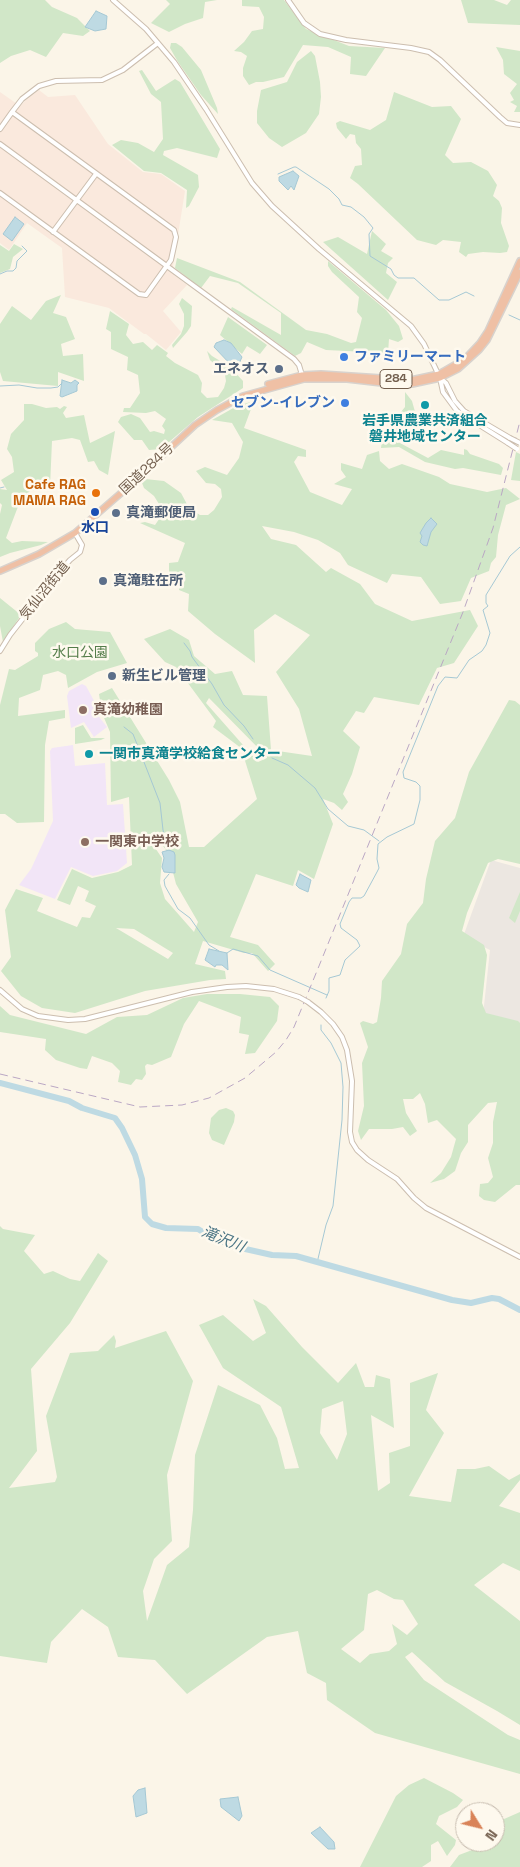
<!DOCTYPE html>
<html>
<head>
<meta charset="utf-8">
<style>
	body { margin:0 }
	#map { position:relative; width:520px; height:1867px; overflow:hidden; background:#fbf5e8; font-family:"Space Grotesk",sans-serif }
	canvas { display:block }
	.north { position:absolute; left:455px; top:1802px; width:50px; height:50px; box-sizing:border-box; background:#fef9ee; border:1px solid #c6bbae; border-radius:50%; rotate:126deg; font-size:14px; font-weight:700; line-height:20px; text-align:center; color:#735f4e }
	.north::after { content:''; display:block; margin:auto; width:18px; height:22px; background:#d98358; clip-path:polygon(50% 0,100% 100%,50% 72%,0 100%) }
</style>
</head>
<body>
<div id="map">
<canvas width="520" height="1867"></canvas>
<div class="north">N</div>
</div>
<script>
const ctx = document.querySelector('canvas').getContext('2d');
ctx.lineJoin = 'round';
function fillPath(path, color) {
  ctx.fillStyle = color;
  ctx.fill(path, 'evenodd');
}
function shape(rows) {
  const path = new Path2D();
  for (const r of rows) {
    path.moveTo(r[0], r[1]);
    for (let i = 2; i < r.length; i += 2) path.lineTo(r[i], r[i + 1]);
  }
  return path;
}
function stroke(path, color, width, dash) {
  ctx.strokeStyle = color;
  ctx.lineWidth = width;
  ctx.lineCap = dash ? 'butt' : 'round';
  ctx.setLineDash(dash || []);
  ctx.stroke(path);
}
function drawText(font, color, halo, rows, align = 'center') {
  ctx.font = font + ' "Space Grotesk","Noto Sans JP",sans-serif';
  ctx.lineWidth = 5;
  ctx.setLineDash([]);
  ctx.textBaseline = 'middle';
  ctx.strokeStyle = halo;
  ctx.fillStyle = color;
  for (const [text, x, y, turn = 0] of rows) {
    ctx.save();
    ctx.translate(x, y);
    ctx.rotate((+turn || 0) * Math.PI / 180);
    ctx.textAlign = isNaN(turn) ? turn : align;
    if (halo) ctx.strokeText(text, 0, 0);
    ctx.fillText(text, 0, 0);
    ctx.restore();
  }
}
fillPath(shape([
	[39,90,48,97,75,95,108,144,143,172,161,174,185,191,173,266,174,275,187,285,163,311,181,332,166,350,146,334,144,334,109,308,65,297,62,248,27,223,9,250,0,243,0,92,20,106,28,98]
]), '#fae9dd');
fillPath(shape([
	[491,860,520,868,520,1026,483,1015,490,950,463,937]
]), '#ece7e1');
fillPath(shape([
	[82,684,86,686,98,708,96,713,107,727,94,737,84,722,71,728,67,696,69,691],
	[73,745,75,766,105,763,107,805,123,804,127,863,117,871,93,876,71,867,55,899,19,885,31,869,53,821,50,751,52,748]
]), '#f2e5f7');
fillPath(shape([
	[0,0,45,0,52,7,77,18,90,31,83,36,63,33,46,57,30,50,11,56,0,63],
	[166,0,217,0,205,2,203,18,185,24,169,32,151,23,170,4],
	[242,0,284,0,306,29,349,46,385,48,366,76,350,74,351,57,328,47,303,45,284,77,263,82,256,82,249,85,243,76,243,68,247,56,241,52,234,51,244,42,252,31,263,29,264,17,259,7,242,6],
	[461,0,494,0,507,5,511,0,520,0,520,25,468,23],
	[171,43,176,43,182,47,201,70,217,108,218,114,201,95,178,62,170,48],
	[496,47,520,51,520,112,514,112,517,106,510,102,514,100,510,93,517,84,504,74,503,60],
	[311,51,315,56,320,82,321,97,319,114,306,133,282,147,269,138,257,123,257,111,261,90,287,82,297,62],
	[142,70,156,91,175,79,180,82,220,149,217,158,177,148,164,151,163,155,198,175,199,187,189,206,186,208,187,190,161,173,144,171,112,145,121,140,138,143,154,152,163,139,161,102,151,94,139,71],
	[394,92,432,107,451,106,461,119,445,155,453,163,471,162,488,171,497,185,493,196,499,201,502,208,501,223,509,246,507,252,500,253,483,252,468,254,466,257,459,252,461,242,443,240,436,245,417,240,358,184,350,178,355,166,362,165,361,149,356,143,355,135,350,134,346,139,337,128,336,123,340,121,370,130,386,120],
	[372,231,386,244,381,251,393,258,388,263,386,273,397,282,388,300,323,242,338,237,367,254],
	[14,244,23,249,13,257,10,269,0,273,0,245,9,251],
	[177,258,240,282,306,330,327,334,351,343,356,342,362,318,357,312,359,297,332,272,328,266,328,261,386,310,399,326,403,339,398,342,389,339,388,353,326,350,307,342,301,353,295,356,231,309,232,307,281,335,281,313,238,283,210,276,201,288,175,268],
	[61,295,53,313,66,317,75,339,61,344,63,356,83,354,84,381,58,372,58,386,3,381,0,372,0,324,12,306,31,320,46,301],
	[182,298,192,306,191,326,187,332,173,348,172,345,181,334,184,326,184,314,179,304],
	[110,311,129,324,126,335,133,344,143,342,152,350,157,345,168,353,166,356,175,363,198,375,202,383,201,392,207,398,218,397,224,388,226,381,225,375,221,370,210,360,207,351,212,356,230,367,243,381,243,388,198,417,161,449,149,450,142,440,134,440,118,422,121,417,131,414,140,418,150,432,154,431,164,434,165,430,162,426,166,419,155,411,146,413,123,412,124,408,130,408,140,393,138,375,127,370,128,357,111,349,111,332,106,329],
	[228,317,267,345,260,354,247,346,242,354,220,335],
	[405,392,412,401,417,419,398,442,428,458,441,450,464,455,464,449,467,450,470,454,499,464,503,468,501,475,463,468,455,469,425,462,399,447,381,448,383,434,405,407],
	[254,401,244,428,306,450,306,457,298,456,294,462,310,492,342,505,352,489,334,484,346,477,341,470,341,463,362,469,367,455,379,451,380,461,389,469,402,464,439,477,450,484,487,492,506,488,520,499,506,505,498,535,496,557,491,563,489,571,471,578,461,601,440,604,421,577,392,574,387,583,348,565,340,553,318,540,294,532,262,526,271,539,296,545,326,572,331,568,360,584,375,604,412,621,470,610,478,626,454,663,437,668,419,705,374,697,364,713,356,711,343,731,360,747,352,774,343,794,348,802,342,810,334,803,323,799,333,824,314,879,298,870,293,886,256,874,230,937,258,945,275,964,268,971,252,953,244,953,203,941,195,964,225,971,226,979,210,980,145,991,75,1013,42,1008,21,996,1,971,11,957,5,910,16,889,43,898,37,911,77,927,82,917,90,918,96,906,85,901,89,891,78,886,70,905,57,900,72,869,92,878,118,872,132,865,129,797,111,802,110,732,102,713,99,694,112,688,169,780,180,802,189,847,204,847,257,799,241,748,213,727,216,721,176,667,165,662,144,639,170,629,189,640,194,656,215,674,232,671,243,695,267,696,271,750,312,756,299,709,276,672,310,635,275,614,254,630,255,663,215,634,188,611,189,594,179,590,179,581,169,575,169,563,178,562,185,543,140,523,145,522,155,525,164,512,154,496,144,488,142,483,145,479,164,481,181,493,189,508,200,515,208,515,214,510,222,497,221,489,215,484,206,483,196,471,205,467,227,475,239,458,243,442,232,423,212,420,237,406],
	[209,698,267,757,267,758,258,762,206,703],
	[155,834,168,853,176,884,198,922,194,932,165,899,160,883,162,858,149,839],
	[116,928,134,929,173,953,168,959],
	[24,404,32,404,46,408,57,407,60,409,64,406,67,407,63,413,66,418,84,415,90,443,115,431,108,475,99,470,94,461,88,462,80,440,72,438,52,441,50,487,30,491,19,504,6,538,12,543,22,541,48,542,41,545,10,553,0,557,0,514,2,505,0,503,0,489,7,490,1,480,14,472,12,457,7,449,11,434,24,420],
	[516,452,520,454,520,481,511,480],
	[0,598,21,615,3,642,0,626],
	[66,622,75,629,110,632,127,663,97,672,68,688,66,675,58,671,43,675,40,690,19,698,18,716,65,710,65,718,49,721,45,745,44,822,17,823,5,814,0,814,0,705,9,669,15,670,38,656,38,653,35,651,35,643,49,629],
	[509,700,515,701,520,705,520,864,498,859,488,863,467,913,462,931,484,945,487,955,482,1003,486,1013,518,1021,520,1023,520,1185,516,1185,495,1202,484,1200,479,1196,480,1184,488,1183,493,1177,488,1158,493,1143,493,1122,497,1102,488,1103,468,1125,468,1142,461,1153,455,1171,444,1179,430,1183,441,1173,451,1157,456,1139,437,1120,428,1123,425,1104,420,1093,413,1099,403,1099,406,1113,417,1131,410,1136,403,1127,392,1129,369,1129,361,1140,358,1131,364,1106,362,1063,368,1047,360,1023,363,1021,373,1024,377,1022,381,998,382,981,401,954,407,924,423,903,426,879,435,841,455,818,469,772],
	[83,725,91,738,105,738,101,740,75,744,75,728],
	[520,892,520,911,515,923,509,918],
	[207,994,240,994,270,997,279,1006,277,1021,255,1053,245,1054,249,1035,239,1033,241,1017,199,1001,184,1024,171,1057,152,1065,147,1064,145,1066,146,1074,142,1080,136,1079,131,1085,118,1082,120,1071,112,1063,92,1056,87,1069,80,1068,56,1060,45,1050,46,1039,0,1032,0,1006,10,1015,86,1034,117,1017,147,1015,183,998],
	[226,1108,233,1111,235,1115,234,1122,224,1145,212,1140,209,1133,211,1118,219,1110],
	[0,1226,3,1229,35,1235,24,1251,44,1274,53,1271,70,1279,80,1281,98,1253,108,1261,70,1323,31,1369,37,1451,9,1488,55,1482,57,1477,46,1416,70,1353,98,1351,114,1335,116,1341,115,1348,166,1331,193,1381,167,1475,172,1541,154,1559,143,1591,147,1621,167,1565,189,1547,193,1510,195,1455,218,1385,260,1405,277,1438,285,1469,299,1468,281,1407,223,1368,199,1325,223,1315,253,1341,266,1333,253,1299,266,1306,302,1347,338,1383,356,1363,365,1387,374,1387,376,1375,390,1379,394,1428,371,1415,378,1491,390,1483,389,1453,410,1446,410,1383,438,1373,426,1410,444,1433,409,1496,451,1502,457,1469,475,1469,489,1466,509,1480,520,1474,520,1480,499,1506,520,1513,520,1571,503,1563,474,1585,520,1621,520,1725,497,1711,445,1682,412,1652,405,1657,424,1680,508,1735,520,1740,520,1774,375,1733,327,1700,326,1683,307,1673,298,1631,267,1637,187,1694,155,1660,118,1657,108,1627,82,1609,51,1642,47,1663,0,1656],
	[343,1401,347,1434,337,1460,320,1433,322,1409],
	[377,1590,394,1599,403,1600,418,1624,407,1635,392,1624,397,1644,389,1651,370,1654,360,1663,341,1649,364,1630,368,1594],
	[424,1778,453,1793,463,1800,457,1807,439,1816,436,1824,456,1840,455,1845,447,1856,438,1841,431,1845,431,1861,422,1867,360,1867,396,1796,409,1785],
	[520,1812,520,1867,450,1867,459,1855,480,1847,481,1842,495,1842,495,1823]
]), '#d1e7c8');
const water = shape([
	[96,11,107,16,106,29,95,31,85,27,96,11],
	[293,171,299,176,294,190,291,186,288,190,279,181,279,177,293,171],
	[15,217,24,224,12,241,3,234,15,217],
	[224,340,231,343,242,357,238,366,232,366,214,347,216,343,224,340],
	[62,380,71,383,75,380,79,383,77,385,77,391,62,397,60,396,62,380],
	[431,518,437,524,431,532,427,546,423,545,420,542,422,536,420,533,426,523,431,518],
	[169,850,174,852,175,855,175,873,164,872,162,867,164,858,162,852,169,850],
	[300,874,311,880,308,892,299,888,296,885,300,874],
	[209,949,227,953,228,970,222,965,216,965,215,967,205,960,209,949],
	[145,1788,147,1813,136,1817,133,1796,138,1790,145,1788],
	[238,1797,242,1816,239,1821,221,1807,220,1799,238,1797],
	[320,1827,334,1842,335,1849,328,1849,311,1833,320,1827]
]);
fillPath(water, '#bedae3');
stroke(water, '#a5c8d4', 1);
stroke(shape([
	[278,174,294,167,296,167,329,189,339,199,342,205,351,207,364,217,373,228,369,234,370,256,391,269,394,275,398,278,414,278,439,300,449,300,466,292,474,296],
	[0,274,7,271,13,271,16,268,17,261,27,251,22,246],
	[509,315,520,320],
	[0,386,19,385,37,388,51,388,58,387,62,383],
	[0,488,4,487],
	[184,643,190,651,192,657,212,684,224,705,244,726,253,739],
	[124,727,133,734,160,803,163,830,169,850],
	[272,758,288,765,315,788,328,809,348,826,364,830,379,841],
	[169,874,164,880,165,886,178,909,190,918,209,945,219,951],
	[227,953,233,949,258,956,270,970,327,995],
	[326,998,329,991,329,978,340,975,345,960,360,946,357,940,341,928,340,924,349,902,352,898,361,898,364,896,377,872,379,868,377,859,378,844,387,837,414,824,420,800,420,786,416,782,404,778,403,772,438,686,445,677,457,678,469,660,482,651,486,645,490,633,483,610,488,606,486,603,486,595,510,556,520,547],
	[0,1086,2,1083],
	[317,1263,326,1225,333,1206,342,1120,343,1087,341,1063,331,1043,321,1030,321,1025]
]), '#a5c8d4', 1);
stroke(shape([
	[0,1083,69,1101,82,1108,115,1118,122,1128,135,1155,142,1179,145,1217,152,1224,166,1228,198,1229,206,1234,232,1246,272,1255,296,1256,452,1300,471,1303,492,1298,499,1299,520,1310]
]), '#bedae3', 6);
const minor = shape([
	[113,0,146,29,174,62,206,109,252,183,272,206,319,249,411,326,424,344,440,378,443,392,457,411,508,443],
	[288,0,304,23,320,34,346,40,411,48,429,52,440,60,500,117,507,123,520,125],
	[12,112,22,99,39,86,56,81,102,80,123,70,158,43],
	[0,129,12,112,174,230,176,237,171,260,146,295,139,294,0,193],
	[0,144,294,359,299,365,302,375],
	[53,232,96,174],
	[440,378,446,383,455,401,464,411,510,438],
	[0,651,10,635,57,575,70,560,80,552,82,545,75,533],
	[0,990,22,1009,38,1016,68,1020,85,1019,192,992,227,987,246,986,274,989,299,997],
	[308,1002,321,1012,333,1024,342,1037,347,1050,352,1081,350,1132,352,1142,357,1150,368,1160,397,1179,414,1198,426,1208,520,1257]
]);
const highway = shape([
	[268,384,302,375,321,374,411,380,439,374,465,359,480,343,488,331,520,261],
	[0,571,39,554,75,533,128,487,195,425,217,410,243,396,304,379,347,379,382,383,412,384,440,378,458,369,479,350,487,340,520,272]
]);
stroke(minor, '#ccbeaf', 6);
stroke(highway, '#d8d2cd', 8);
stroke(minor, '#fff', 4);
stroke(highway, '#efc0a5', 5);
stroke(shape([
	[0,1074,140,1107,182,1105,209,1098,245,1078,276,1052,286,1040,294,1027,319,966,463,612,493,528,520,421]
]), '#baa7c4', 1, [8, 5]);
const minorBridge = shape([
	[510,438,520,443],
	[508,443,517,449],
	[299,997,308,1002]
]);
stroke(minorBridge, '#ccbeaf', 6, []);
stroke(minorBridge, '#fff', 4);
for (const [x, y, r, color] of [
	[344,357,5,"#3f7fe0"],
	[279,369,5,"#5c6f8a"],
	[345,403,5,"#3f7fe0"],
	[425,405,5,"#0f9aa8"],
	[96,493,5,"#e8710a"],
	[95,512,5,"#1a4fb4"],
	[116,513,5,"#5c6f8a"],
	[103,581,5,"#5c6f8a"],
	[112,676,5,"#5c6f8a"],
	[83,710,5,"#8d6e63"],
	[89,754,5,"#0f9aa8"],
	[85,842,5,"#8d6e63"]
]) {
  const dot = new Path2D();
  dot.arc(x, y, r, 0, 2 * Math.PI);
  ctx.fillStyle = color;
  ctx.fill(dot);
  stroke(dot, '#fef9ee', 2);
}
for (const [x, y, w] of [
	[396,379,32]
]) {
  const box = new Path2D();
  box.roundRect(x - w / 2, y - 9.5, w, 19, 4);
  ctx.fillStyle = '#fef9ee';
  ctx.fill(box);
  stroke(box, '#735f4e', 1);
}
drawText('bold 12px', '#735f4e', null, [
	["284",396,379]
]);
drawText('bold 14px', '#366cbe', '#fef9ee', [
	["ファミリーマート",354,357],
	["セブン-イレブン",335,403,"right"]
], 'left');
drawText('bold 14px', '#4e5e75', '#fef9ee', [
	["エネオス",269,369,"right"],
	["真滝郵便局",126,513],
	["真滝駐在所",113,581],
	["新生ビル管理",122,676]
], 'left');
drawText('bold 14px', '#0d838f', '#fef9ee', [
	["岩手県農業共済組合",425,421],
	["磐井地域センター",425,437],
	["一関市真滝学校給食センター",99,754,"left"]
]);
drawText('14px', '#735f4e', '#fef9ee', [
	["国道284号",147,469,-43],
	["気仙沼街道",45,591,-51]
]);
drawText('bold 14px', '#c56008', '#fef9ee', [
	["Cafe RAG",86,485],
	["MAMA RAG",86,501]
], 'right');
drawText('bold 14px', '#164399', '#fef9ee', [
	["水口",95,528]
]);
drawText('14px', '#547d4a', '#fef9ee', [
	["水口公園",80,653]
]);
drawText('bold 14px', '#785e54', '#fef9ee', [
	["真滝幼稚園",93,710],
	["一関東中学校",95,842]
], 'left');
drawText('italic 15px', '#4a7484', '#fef9ee', [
	["滝沢川",223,1240,22]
]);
</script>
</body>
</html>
